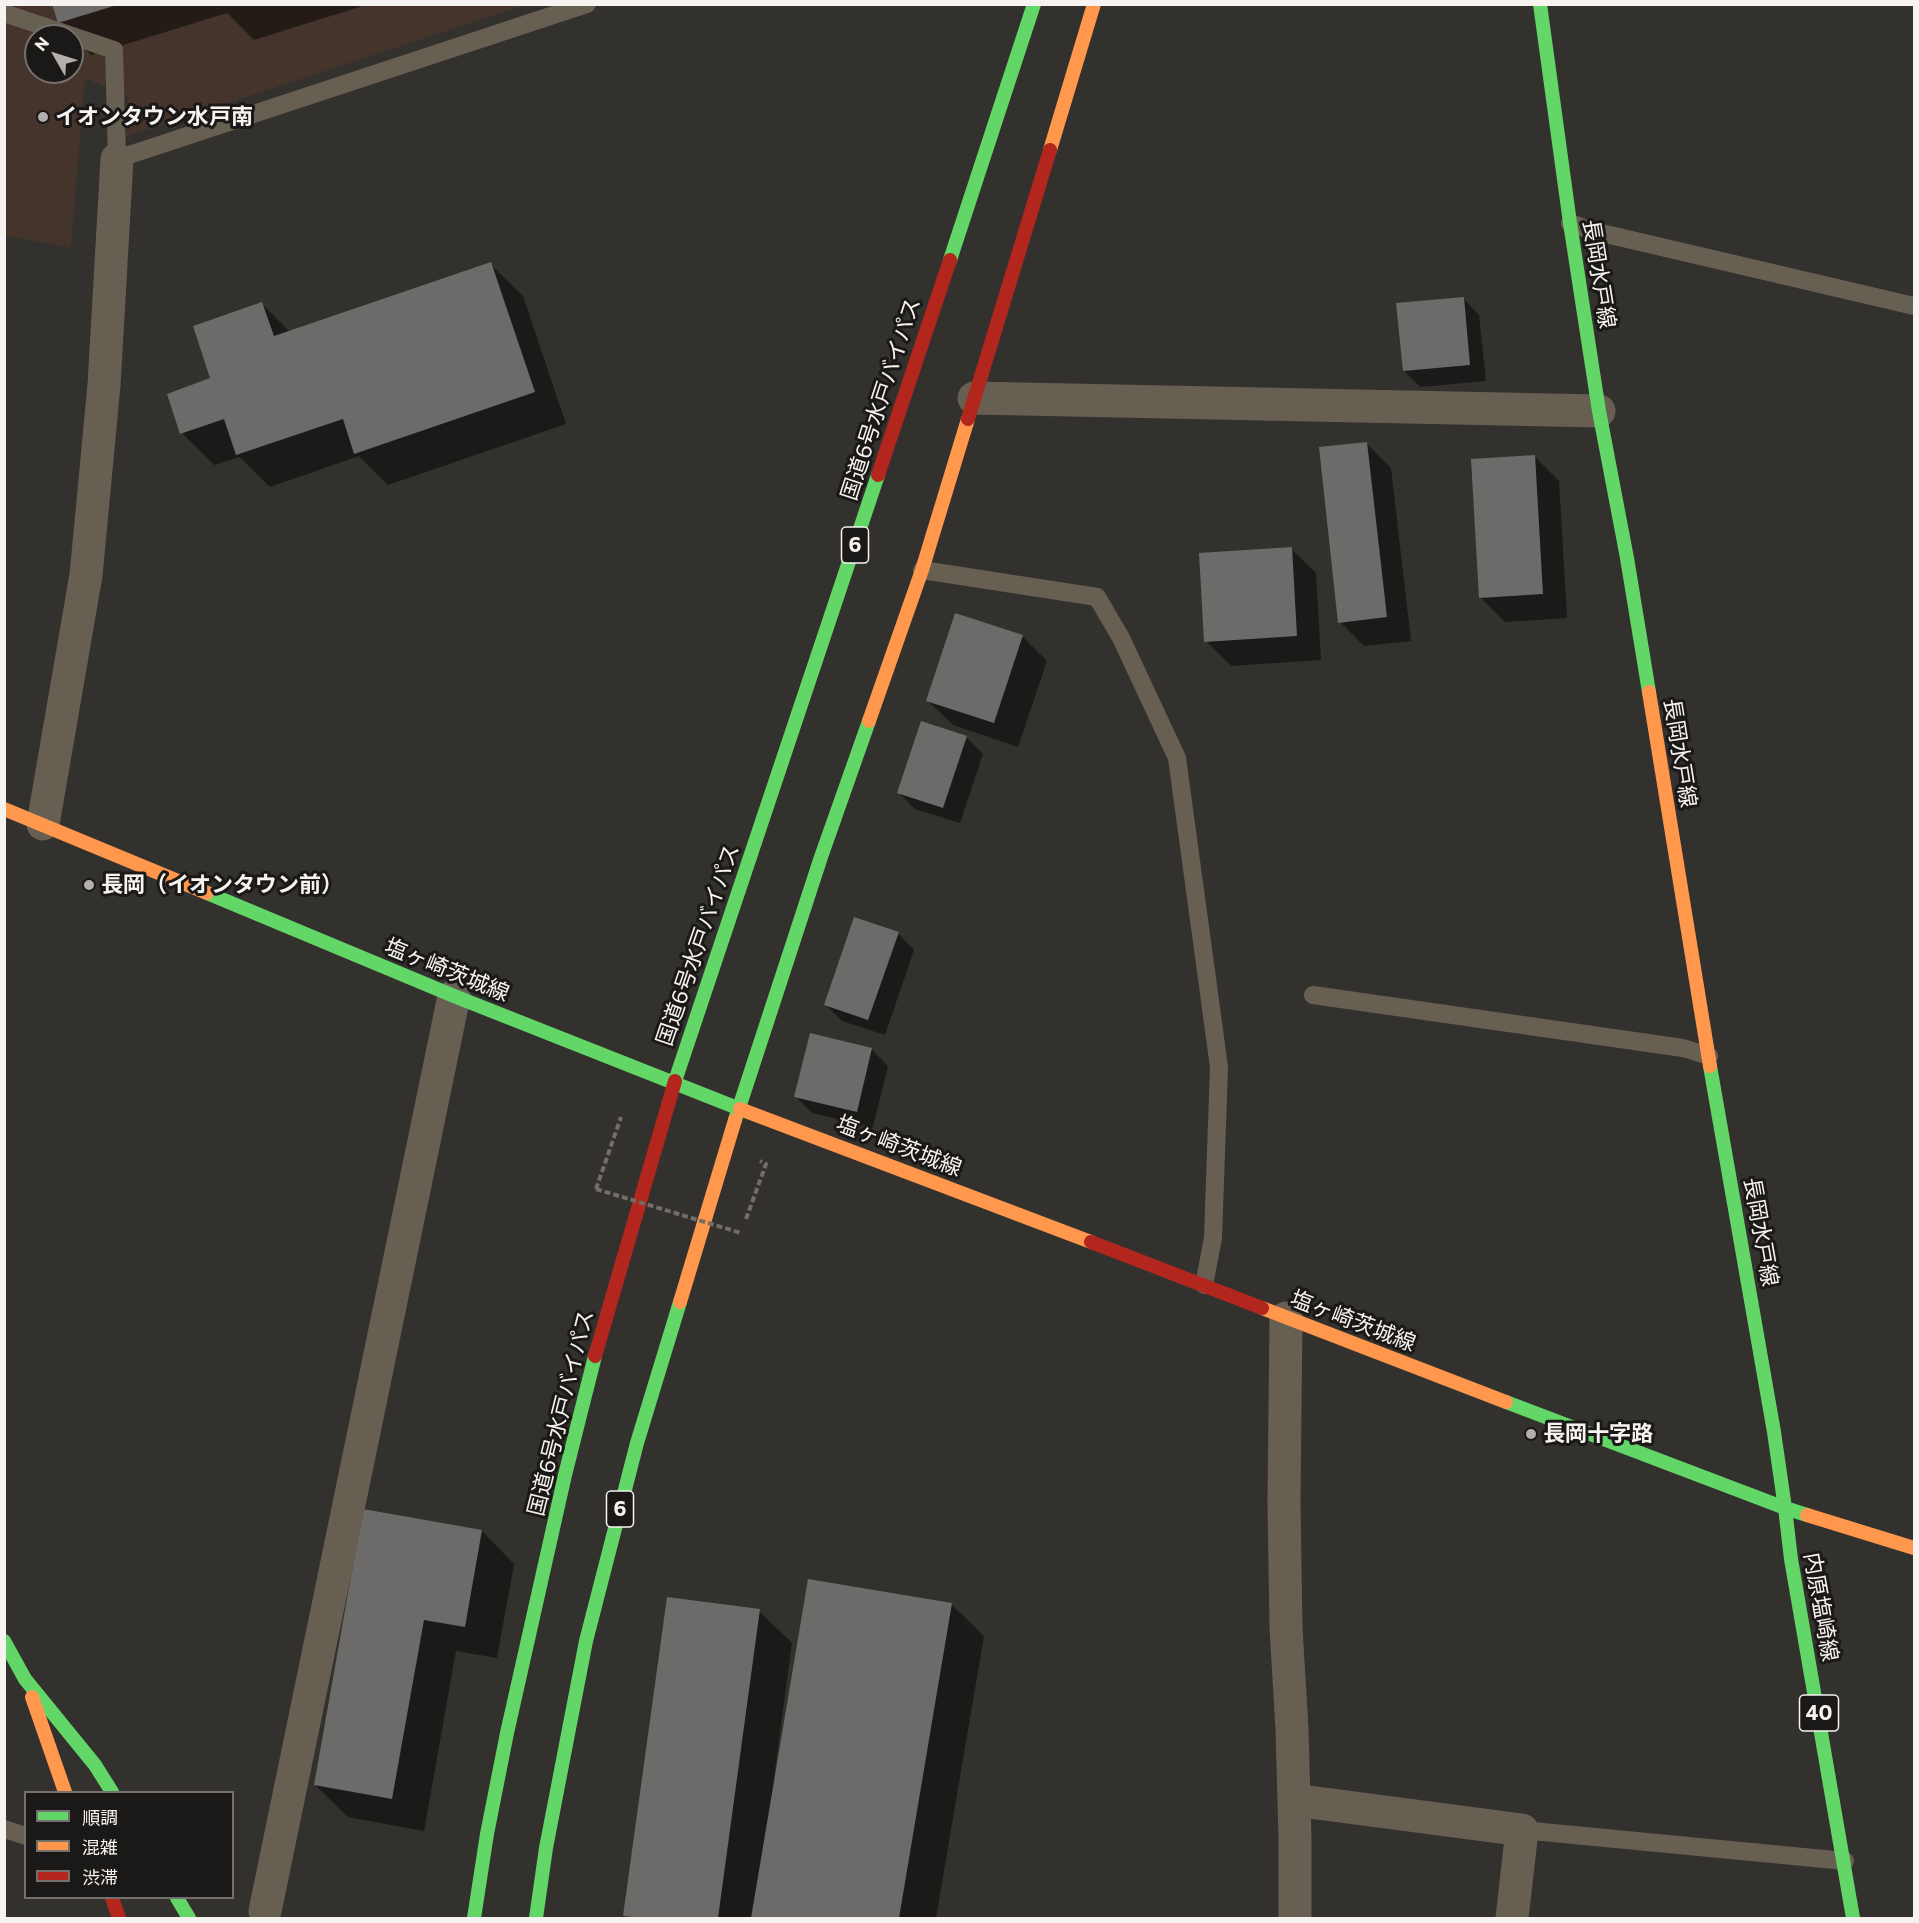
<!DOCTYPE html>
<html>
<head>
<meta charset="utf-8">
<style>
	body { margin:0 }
	#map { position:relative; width:1919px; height:1923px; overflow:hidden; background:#33312e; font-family:Commissioner,"Noto Sans JP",sans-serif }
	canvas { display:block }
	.frame { position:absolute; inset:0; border:6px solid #f6f3f0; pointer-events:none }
	.legend { position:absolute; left:24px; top:1791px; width:210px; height:108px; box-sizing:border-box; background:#1b1917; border:2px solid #73706e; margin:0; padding:8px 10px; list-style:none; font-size:18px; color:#f6f3f0 }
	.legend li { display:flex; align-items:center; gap:12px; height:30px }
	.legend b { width:30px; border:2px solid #73706e }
	.north { position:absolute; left:24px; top:24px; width:60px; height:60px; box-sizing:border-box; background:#1b1917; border:2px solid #73706e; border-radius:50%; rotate:309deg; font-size:16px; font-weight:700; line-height:24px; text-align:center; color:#f6f3f0 }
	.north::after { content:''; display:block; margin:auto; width:21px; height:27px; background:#b2afac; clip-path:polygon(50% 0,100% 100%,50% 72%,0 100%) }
</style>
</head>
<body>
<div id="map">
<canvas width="1919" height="1923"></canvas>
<div class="frame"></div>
<ul class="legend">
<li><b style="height:8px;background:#63d668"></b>順調</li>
<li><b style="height:8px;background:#ff974d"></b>混雑</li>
<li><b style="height:8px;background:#b3261e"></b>渋滞</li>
</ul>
<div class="north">N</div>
</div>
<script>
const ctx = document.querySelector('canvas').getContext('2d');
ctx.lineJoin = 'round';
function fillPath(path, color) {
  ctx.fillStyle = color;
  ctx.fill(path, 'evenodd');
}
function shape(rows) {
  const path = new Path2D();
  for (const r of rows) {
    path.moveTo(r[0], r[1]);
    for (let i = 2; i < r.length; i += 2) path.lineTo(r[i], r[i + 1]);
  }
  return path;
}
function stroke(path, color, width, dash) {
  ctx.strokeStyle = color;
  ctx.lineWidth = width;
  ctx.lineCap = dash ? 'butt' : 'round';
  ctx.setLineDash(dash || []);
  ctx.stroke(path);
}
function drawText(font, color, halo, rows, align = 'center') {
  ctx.font = font + ' Commissioner,"Noto Sans JP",sans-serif';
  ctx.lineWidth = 6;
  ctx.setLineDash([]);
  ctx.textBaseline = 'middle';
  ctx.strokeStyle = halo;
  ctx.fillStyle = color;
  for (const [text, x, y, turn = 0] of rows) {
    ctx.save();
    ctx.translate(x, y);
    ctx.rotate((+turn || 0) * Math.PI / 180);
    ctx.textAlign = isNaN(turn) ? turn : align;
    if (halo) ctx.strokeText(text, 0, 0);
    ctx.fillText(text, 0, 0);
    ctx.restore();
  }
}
fillPath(shape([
	[4,5,525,5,125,137,128,97,85,78,71,248,5,235],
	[36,36,72,36,72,72,36,72]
]), '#44342b');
fillPath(shape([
	[53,4,369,4,254,40,227,13,91,55,59,22],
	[490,264,523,296,566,424,388,485,359,456,270,487,240,457,214,465,182,433,212,379,262,304,290,332],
	[1463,298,1479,315,1486,381,1420,387,1404,371],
	[1366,443,1391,468,1411,641,1364,646,1340,622],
	[1534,456,1559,481,1567,618,1505,622,1481,598],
	[1291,549,1316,573,1321,660,1231,666,1206,641],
	[1022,636,1047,661,1018,747,953,725,928,701],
	[966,737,983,754,960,823,915,809,899,793],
	[898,933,914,950,885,1035,842,1021,826,1005],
	[872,1050,888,1066,873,1127,812,1113,796,1097],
	[482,1531,514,1564,497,1658,456,1651,424,1831,348,1817,315,1785],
	[951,1604,984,1636,936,1918,628,1918,625,1916,759,1611,792,1643,774,1777,776,1777]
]), '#0007');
fillPath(shape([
	[52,4,117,4,117,5,58,23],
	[491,262,535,392,354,454,343,419,236,455,224,419,180,434,167,394,210,378,193,326,262,302,274,336],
	[1464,297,1470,365,1403,371,1396,303],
	[1367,442,1387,617,1338,623,1319,447],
	[1535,455,1543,594,1479,598,1471,459],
	[1292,547,1297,636,1204,642,1199,553],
	[955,613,1023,635,994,723,926,701],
	[921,721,967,736,943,808,897,793],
	[854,917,899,932,868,1020,824,1005],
	[810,1033,872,1048,857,1112,794,1097],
	[363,1509,482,1530,465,1627,424,1620,392,1799,314,1785],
	[808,1579,952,1603,899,1918,751,1918],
	[667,1597,760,1609,718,1918,642,1918,623,1916]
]), '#6d6b69');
stroke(shape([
	[596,1189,621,1117],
	[746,1219,766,1164,760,1161]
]), '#736d65', 4, [6, 3]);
stroke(shape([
	[4,13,114,50,117,159,587,4],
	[1570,223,1593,231,1914,306],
	[922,570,1097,597,1121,638,1177,758,1219,1067,1213,1238,1204,1285],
	[1313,995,1683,1048,1709,1056],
	[4,1829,26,1836],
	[1522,1830,1845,1861]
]), '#685f53', 18);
stroke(shape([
	[974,398,1599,411],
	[43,824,86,575,104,385,117,159],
	[1286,1318,1284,1502,1286,1628,1292,1729,1295,1839,1295,1918],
	[1294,1800,1522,1830,1512,1918],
	[265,1911,454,996]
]), '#685f53', 33);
stroke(shape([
	[1540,4,1570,223,1599,411,1627,558,1649,692],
	[950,260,1034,4],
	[207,893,454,996,740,1109],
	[675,1081,878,475],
	[735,1120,821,857,869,721],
	[1506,1402,1785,1508,1774,1432,1710,1066],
	[1807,1515,1785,1508,1791,1559,1853,1918],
	[4,1641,25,1679,95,1765,112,1792],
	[177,1898,189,1918],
	[474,1918,487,1834,507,1733,565,1475,595,1356],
	[536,1918,546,1848,586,1641,637,1443,680,1302]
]), '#63d668', 14);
stroke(shape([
	[1050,150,1094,4],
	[1649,692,1710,1066],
	[869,721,922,570,968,419],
	[4,809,207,893],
	[740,1109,1091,1242],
	[680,1302,735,1120],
	[1262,1308,1506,1402],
	[1807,1515,1914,1548],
	[32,1697,65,1792]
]), '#ff974d', 14);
stroke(shape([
	[968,419,1050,150],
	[878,475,950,260],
	[1091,1242,1262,1308],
	[595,1356,675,1081],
	[112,1898,119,1918]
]), '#b3261e', 14);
stroke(shape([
	[596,1189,741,1233]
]), '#736d65', 4, [6, 3]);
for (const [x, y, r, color] of [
	[43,117,6,"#b2afac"],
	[89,885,6,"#b2afac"],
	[1531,1434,6,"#b2afac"]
]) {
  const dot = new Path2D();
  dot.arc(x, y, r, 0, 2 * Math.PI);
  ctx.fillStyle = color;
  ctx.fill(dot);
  stroke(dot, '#1b1917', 2);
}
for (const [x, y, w] of [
	[855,545,27],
	[620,1509,27],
	[1819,1713,39]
]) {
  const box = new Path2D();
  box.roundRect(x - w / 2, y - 18, w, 36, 4.5);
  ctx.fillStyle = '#1b1917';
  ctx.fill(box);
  stroke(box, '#f6f3f0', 1.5);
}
drawText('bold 21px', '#f6f3f0', null, [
	["6",855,545],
	["6",620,1509],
	["40",1819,1713]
]);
drawText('bold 22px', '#f6f3f0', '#1b1917', [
	["イオンタウン水戸南",55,117],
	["長岡（イオンタウン前）",101,885],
	["長岡十字路",1543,1434]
], 'left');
drawText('22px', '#f6f3f0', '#1b1917', [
	["長岡水戸線",1599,274,81],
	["国道6号水戸バイパス",881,399,-72],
	["長岡水戸線",1680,753,81],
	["国道6号水戸バイパス",698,945,-71],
	["塩ヶ崎茨城線",447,970,22],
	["塩ヶ崎茨城線",899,1146,21],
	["長岡水戸線",1761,1232,80],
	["塩ヶ崎茨城線",1353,1321,21],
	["国道6号水戸バイパス",561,1413,-76],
	["内原塩崎線",1821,1607,80]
]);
</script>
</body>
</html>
